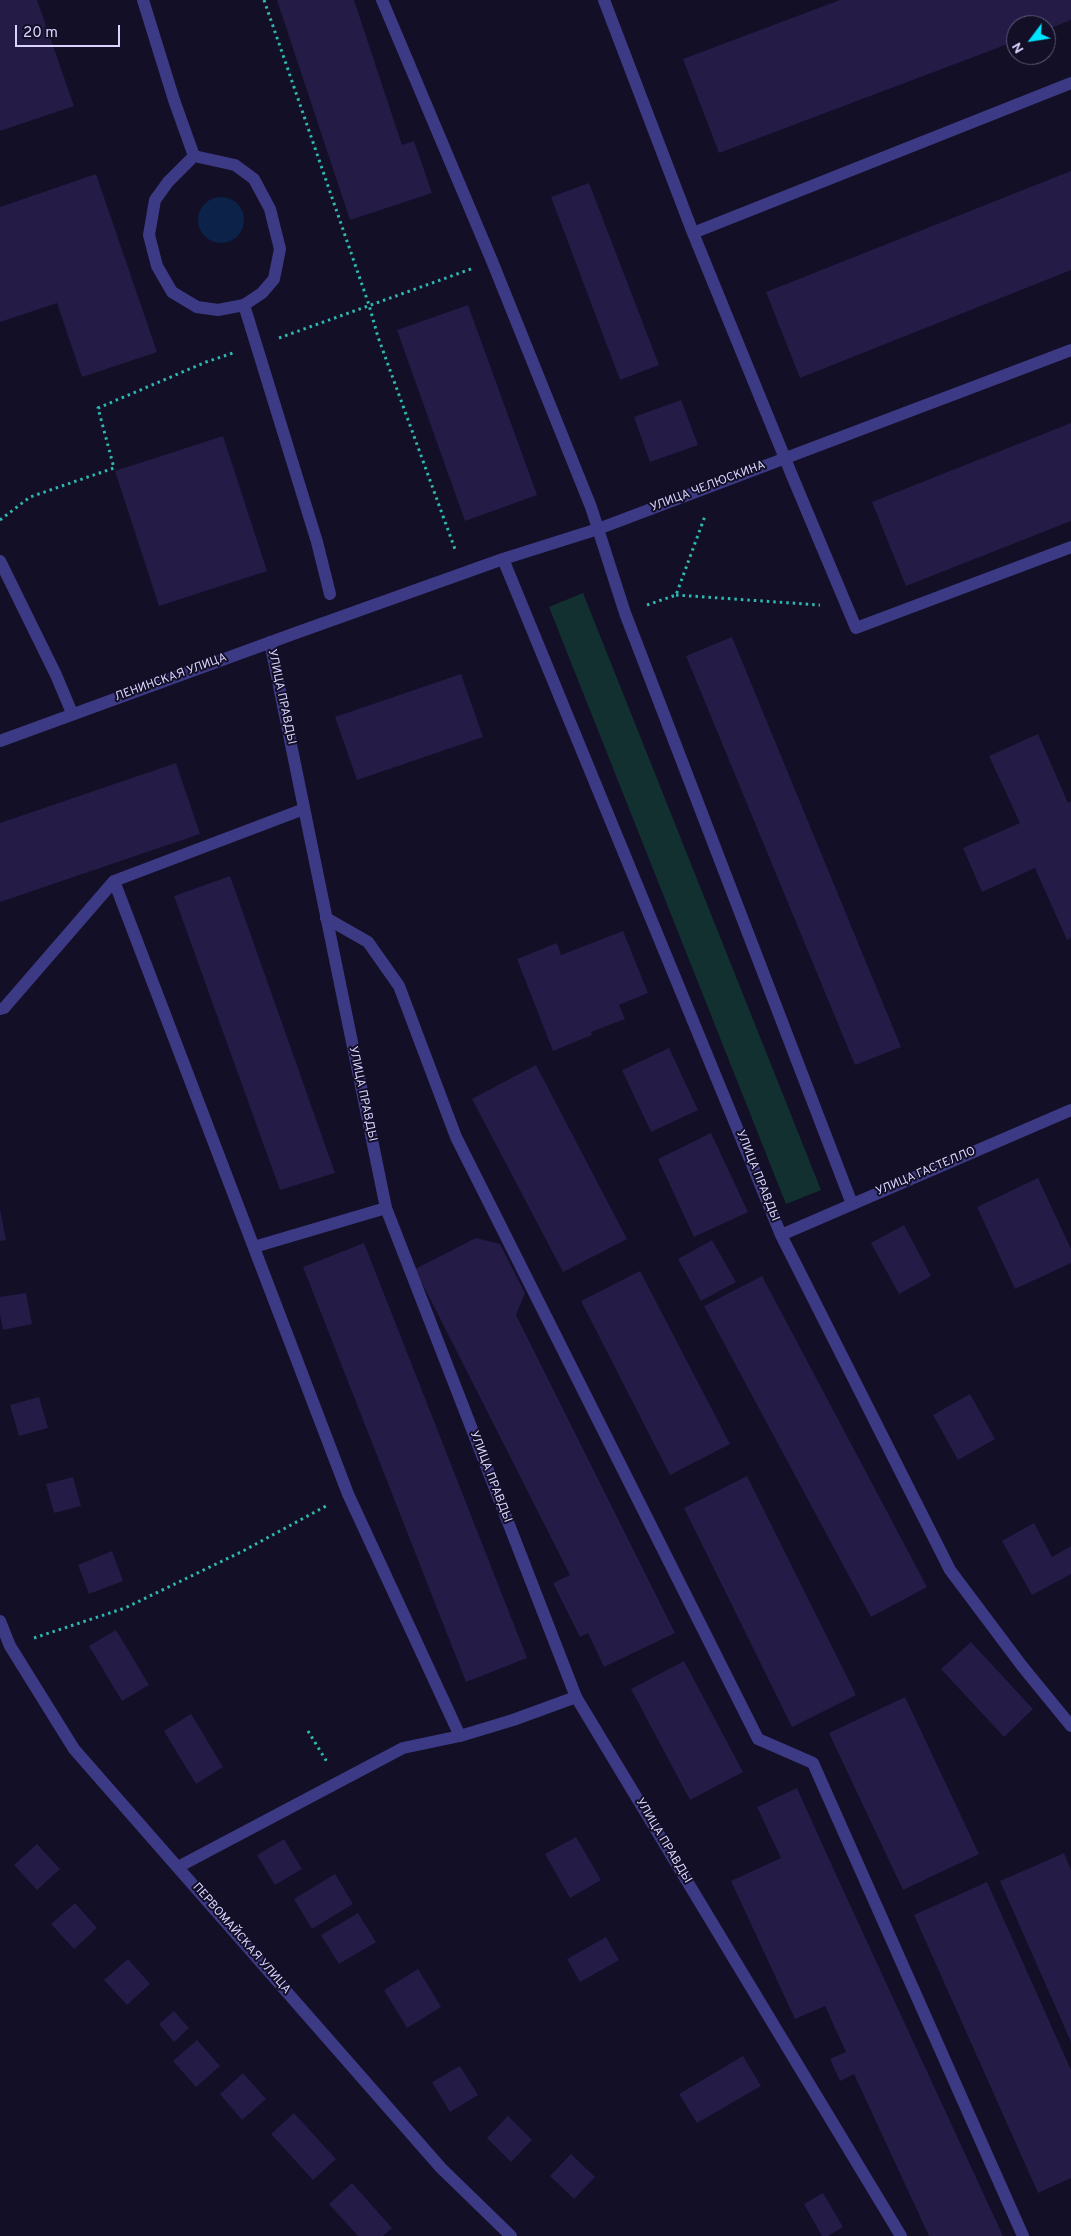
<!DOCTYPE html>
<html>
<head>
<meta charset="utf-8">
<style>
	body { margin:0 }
	#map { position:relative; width:1071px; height:2236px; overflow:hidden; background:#130f26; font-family:Overpass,sans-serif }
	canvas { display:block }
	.north { position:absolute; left:1006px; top:15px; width:50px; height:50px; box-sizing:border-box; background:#130f26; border:1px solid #625e7d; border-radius:50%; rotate:239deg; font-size:14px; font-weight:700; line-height:20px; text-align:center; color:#d9d4ff }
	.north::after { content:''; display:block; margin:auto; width:18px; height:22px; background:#00e5ff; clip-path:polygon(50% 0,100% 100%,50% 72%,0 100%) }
	.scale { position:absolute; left:15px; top:25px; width:105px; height:22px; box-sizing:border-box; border:2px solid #d9d4ff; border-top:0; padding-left:6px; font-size:15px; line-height:18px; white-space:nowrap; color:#d9d4ff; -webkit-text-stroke:4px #130f26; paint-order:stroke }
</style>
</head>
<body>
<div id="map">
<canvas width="1071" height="2236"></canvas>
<div class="north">N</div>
<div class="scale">20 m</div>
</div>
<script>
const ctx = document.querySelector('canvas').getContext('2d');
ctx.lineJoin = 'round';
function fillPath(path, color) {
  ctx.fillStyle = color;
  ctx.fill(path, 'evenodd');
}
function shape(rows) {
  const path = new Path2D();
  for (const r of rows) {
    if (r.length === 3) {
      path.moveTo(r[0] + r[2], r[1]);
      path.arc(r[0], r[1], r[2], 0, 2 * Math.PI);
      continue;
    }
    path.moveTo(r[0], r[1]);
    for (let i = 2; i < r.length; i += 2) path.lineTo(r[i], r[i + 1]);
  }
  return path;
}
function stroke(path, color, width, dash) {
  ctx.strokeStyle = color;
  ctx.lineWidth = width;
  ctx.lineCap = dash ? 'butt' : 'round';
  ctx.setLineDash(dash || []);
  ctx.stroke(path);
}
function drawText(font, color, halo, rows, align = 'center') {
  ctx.font = font + ' Overpass,sans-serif';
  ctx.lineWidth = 4;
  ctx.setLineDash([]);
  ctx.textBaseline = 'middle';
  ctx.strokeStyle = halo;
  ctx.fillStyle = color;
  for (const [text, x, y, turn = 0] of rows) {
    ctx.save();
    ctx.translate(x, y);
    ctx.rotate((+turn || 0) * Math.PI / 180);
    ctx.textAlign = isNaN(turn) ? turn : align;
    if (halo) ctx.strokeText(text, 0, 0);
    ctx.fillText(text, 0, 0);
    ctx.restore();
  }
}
fillPath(shape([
	[583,593,821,1190,786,1204,549,607]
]), '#12302f');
fillPath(shape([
	[221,220,23]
]), '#0c2248');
fillPath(shape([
	[0,0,37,0,74,106,0,131],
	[277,0,354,0,402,145,414,141,432,193,350,220],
	[840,0,1071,0,1071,20,1046,30,1046,25,1016,25,1016,41,719,153,683,59],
	[1071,171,1071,270,800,378,766,292],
	[96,174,157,352,82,377,57,303,0,322,0,207],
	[589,183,659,365,620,380,551,197],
	[468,305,537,495,465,521,397,330],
	[681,400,698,445,650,462,634,417],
	[1071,423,1071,521,906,586,872,502],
	[223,436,267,571,159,606,115,471],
	[732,637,901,1047,855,1065,686,656],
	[461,674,483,737,357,780,335,717],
	[1038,734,1068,803,1071,801,1071,938,1067,940,1035,868,982,892,963,848,1020,823,989,756],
	[176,763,200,834,0,902,0,823],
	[230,876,335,1173,280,1190,174,896],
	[623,931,648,993,619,1005,625,1019,591,1032,592,1035,553,1051,517,959,557,943,561,955],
	[669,1048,698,1110,651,1132,622,1070],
	[536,1065,627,1239,563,1272,472,1099],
	[711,1133,748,1212,694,1237,658,1159],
	[1038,1178,1071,1249,1071,1263,1015,1289,977,1207],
	[0,1209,6,1240,0,1241],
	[904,1225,931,1276,899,1294,871,1243],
	[476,1238,500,1244,525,1293,516,1315,675,1633,604,1667,588,1633,580,1637,553,1583,570,1575,415,1269],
	[712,1240,736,1282,701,1301,678,1259],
	[364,1243,527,1658,466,1682,303,1267],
	[640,1271,730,1444,670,1475,581,1301],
	[762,1276,927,1587,871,1617,704,1306],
	[26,1293,32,1324,3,1330,0,1315,0,1297],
	[970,1394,995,1439,958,1460,933,1415],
	[39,1397,48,1428,19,1436,10,1405],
	[747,1476,856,1695,792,1727,684,1508],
	[73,1477,81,1506,54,1513,46,1484],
	[1034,1523,1052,1557,1071,1546,1071,1574,1032,1595,1002,1541],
	[112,1551,123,1581,89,1594,78,1565],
	[116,1630,149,1685,122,1701,89,1646],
	[971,1642,1033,1709,1004,1737,941,1669],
	[684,1661,743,1772,690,1800,631,1689],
	[905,1697,979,1854,903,1890,829,1733],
	[191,1714,223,1767,196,1784,164,1731],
	[797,1788,833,1868,1003,2236,929,2236,854,2074,840,2081,830,2059,846,2052,825,2006,795,2019,744,1909,731,1881,781,1858,757,1807],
	[576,1837,601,1880,570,1898,545,1854],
	[284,1839,302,1869,275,1885,257,1855],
	[37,1844,60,1869,37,1890,14,1865],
	[1064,1853,1071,1870,1071,2042,1000,1881],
	[335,1874,353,1904,312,1929,294,1899],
	[987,1882,1071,2070,1071,2178,1038,2193,914,1915],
	[75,1903,97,1928,74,1949,51,1924],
	[358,1913,376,1942,339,1964,321,1935],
	[606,1937,619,1960,580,1982,567,1959],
	[128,1959,150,1984,127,2005,104,1980],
	[418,1969,441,2007,407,2028,384,1990],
	[174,2011,189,2028,174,2042,159,2024],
	[197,2040,220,2066,196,2087,173,2061],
	[743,2056,761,2086,697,2123,679,2094],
	[460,2066,478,2095,450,2112,432,2082],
	[243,2073,266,2099,242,2120,220,2094],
	[294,2113,336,2159,313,2180,271,2134],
	[508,2116,532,2140,511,2162,487,2138],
	[571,2154,595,2177,574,2199,550,2176],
	[352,2183,392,2228,383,2236,358,2236,329,2204],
	[823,2193,843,2227,828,2236,822,2236,804,2204]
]), '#241b47');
stroke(shape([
	[264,0,369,305,378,337,456,552],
	[279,338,471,269],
	[0,520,30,497,114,468,98,408,206,362,233,353],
	[676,595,820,605],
	[647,605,676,595,705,516],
	[34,1638,125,1608,243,1551,326,1506],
	[308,1731,327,1762]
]), '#2fb8b0', 3, [2.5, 4]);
stroke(shape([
	[382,0,492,261,591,507,625,613,852,1204],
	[604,0,693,233,793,478,856,628,1071,547],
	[693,233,1071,83],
	[0,561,56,675,72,713],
	[114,881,304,809],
	[326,918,368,942,399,986,456,1137,758,1739,813,1763,1023,2236],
	[0,1009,4,1008,114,881,348,1494,460,1736],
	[254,1247,386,1208],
	[178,1867,403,1748,460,1736,513,1720,576,1697,901,2236]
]), '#3d3a85', 12);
stroke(shape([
	[143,0,174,100,194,156,235,165,254,179,270,209,280,249,274,279,262,293,244,305,317,542,330,594],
	[194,156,168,182,155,200,149,235,157,266,172,292,197,307,218,310,244,305],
	[503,559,781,1235,950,1570,1022,1666,1071,1726],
	[270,642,386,1208,576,1697],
	[0,741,293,634,503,559,598,529,1071,350],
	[781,1235,1071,1110],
	[0,1621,10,1646,74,1749,441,2168,511,2236]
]), '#3d3a85', 12);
drawText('12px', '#d9d4ff', '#130f26', [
	["УЛИЦА ЧЕЛЮСКИНА",708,487,-21],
	["ЛЕНИНСКАЯ УЛИЦА",171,678,-20],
	["УЛИЦА ПРАВДЫ",281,697,78],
	["УЛИЦА ПРАВДЫ",362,1094,78],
	["УЛИЦА ГАСТЕЛЛО",926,1172,-23],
	["УЛИЦА ПРАВДЫ",757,1176,68],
	["УЛИЦА ПРАВДЫ",490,1477,69],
	["УЛИЦА ПРАВДЫ",663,1841,59],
	["ПЕРВОМАЙСКАЯ УЛИЦА",241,1939,49]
]);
</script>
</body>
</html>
